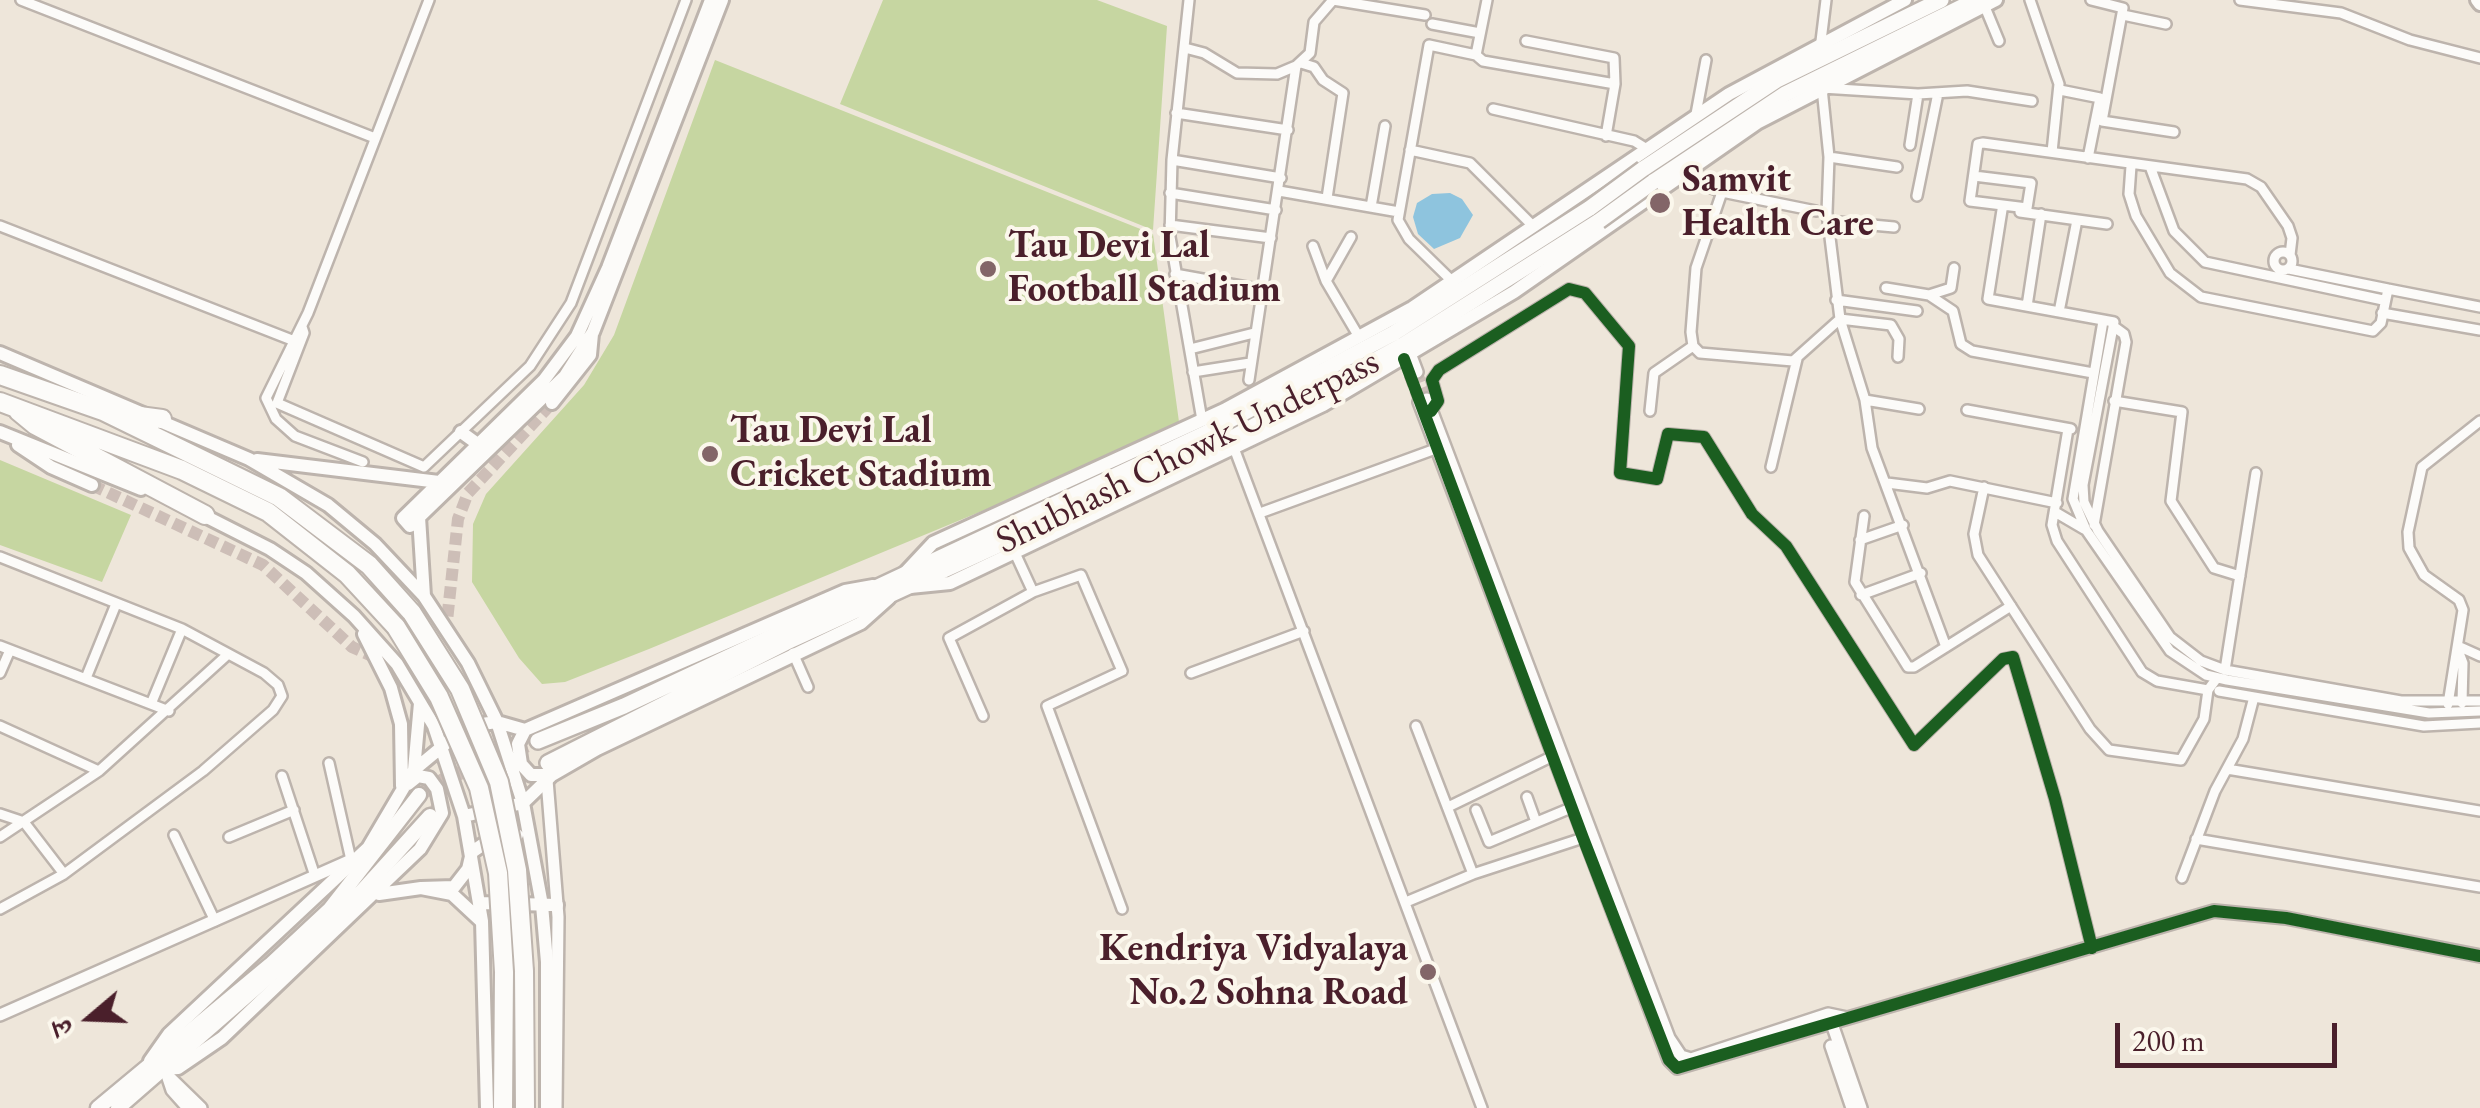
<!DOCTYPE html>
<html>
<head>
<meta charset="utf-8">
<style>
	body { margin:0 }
	#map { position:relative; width:2480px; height:1108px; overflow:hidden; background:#eee6da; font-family:"EB Garamond","Noto Serif Devanagari",serif }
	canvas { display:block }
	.north { position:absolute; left:40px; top:968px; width:100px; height:100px; -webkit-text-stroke:8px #fbf7ec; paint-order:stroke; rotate:251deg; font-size:28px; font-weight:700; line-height:40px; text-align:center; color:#4a1f2b }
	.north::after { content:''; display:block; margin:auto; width:35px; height:45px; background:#4a1f2b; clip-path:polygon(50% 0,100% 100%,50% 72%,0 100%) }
	.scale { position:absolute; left:2115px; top:1023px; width:222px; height:45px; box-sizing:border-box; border:5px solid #4a1f2b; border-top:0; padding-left:12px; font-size:30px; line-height:35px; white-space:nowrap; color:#4a1f2b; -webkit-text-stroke:8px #fbf7ec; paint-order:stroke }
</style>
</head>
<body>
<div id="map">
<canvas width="2480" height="1108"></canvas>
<div class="north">उ</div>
<div class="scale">200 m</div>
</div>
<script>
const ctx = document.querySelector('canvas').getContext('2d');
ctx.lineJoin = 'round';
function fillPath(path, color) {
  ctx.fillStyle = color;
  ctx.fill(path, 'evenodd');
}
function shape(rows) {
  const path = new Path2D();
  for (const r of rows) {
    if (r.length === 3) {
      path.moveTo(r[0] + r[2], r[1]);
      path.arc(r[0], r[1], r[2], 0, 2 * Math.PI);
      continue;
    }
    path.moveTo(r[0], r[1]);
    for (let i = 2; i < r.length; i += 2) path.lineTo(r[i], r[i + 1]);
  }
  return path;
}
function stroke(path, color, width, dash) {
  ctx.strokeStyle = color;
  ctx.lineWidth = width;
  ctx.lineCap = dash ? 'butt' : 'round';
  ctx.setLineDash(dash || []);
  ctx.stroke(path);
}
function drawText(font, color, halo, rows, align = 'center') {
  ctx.font = font + ' "EB Garamond",serif';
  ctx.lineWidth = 8;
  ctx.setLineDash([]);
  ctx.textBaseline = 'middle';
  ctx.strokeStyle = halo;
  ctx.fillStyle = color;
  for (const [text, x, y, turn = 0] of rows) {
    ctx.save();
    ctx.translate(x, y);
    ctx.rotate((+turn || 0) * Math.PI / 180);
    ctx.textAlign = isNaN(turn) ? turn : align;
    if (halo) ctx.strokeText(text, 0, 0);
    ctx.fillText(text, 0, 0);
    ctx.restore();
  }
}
fillPath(shape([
	[883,0,1097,0,1167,26,1153,230,840,104],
	[715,60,1153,234,1180,429,649,649,565,682,542,684,519,658,472,582,473,524,486,494,584,385,614,335],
	[0,460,131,515,102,582,0,545]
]), '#c6d6a1');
fillPath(shape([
	[1450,193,1462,199,1473,215,1460,238,1434,249,1418,234,1413,217,1417,203,1432,194]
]), '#8ec4de');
stroke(shape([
	[1417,372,1427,399],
	[1409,375,1419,402]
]), '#cdbeb7', 11, [11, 5.5]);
stroke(shape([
	[92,485,263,565,352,647,387,663,407,663,429,648,447,621,458,519,468,493,552,403]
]), '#cdbeb7', 12, [12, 6]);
stroke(shape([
	[419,795,445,779,538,741],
	[434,812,451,801,487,788]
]), '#cdbeb7', 14, [14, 7]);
const minor = shape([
	[21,0,375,138],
	[1189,0,1172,160,1170,237,1202,420],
	[1333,0,1425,15],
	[2030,0,2059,84,2052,152],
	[2091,0,2123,8,2102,121,2174,132],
	[2240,0,2341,13,2410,40,2480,58],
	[1985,7,1999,41],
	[2123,15,2166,24],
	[1432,24,1480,33],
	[1526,41,1614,58,1615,84,1606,136],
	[1821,41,1826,0],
	[1185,48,1204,53,1237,73,1277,74,1296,66,1310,53,1314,22,1333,0],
	[1476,55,1487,0],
	[1301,63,1314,67,1323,80,1343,93,1327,198],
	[2060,90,2100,98,2088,158],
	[1493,109,1634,141,1647,149],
	[1176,113,1288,130],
	[1696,114,1706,60],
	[1910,145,1918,94],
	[1410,150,1470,163,1534,227],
	[1829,157,1897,167],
	[1172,160,1281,178],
	[2131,166,2129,194,2136,216,2170,273,2201,297,2373,331,2381,323,2388,289,2480,307],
	[2151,169,2174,231,2205,262,2383,300],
	[1974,176,2031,183,2027,208,1970,201,1978,144,1983,143,2247,179,2261,187,2288,226,2292,238,2290,255],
	[1681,177,1722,192,1816,211],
	[1279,191,1399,212],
	[1722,192,1696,268,1691,332,1693,346,1700,353,1793,361,1840,319,1891,325,1899,339,1898,357],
	[1170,193,1276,210],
	[1917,196,1938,93],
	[1371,207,1385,126],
	[2002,210,1988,299,2114,322,2083,485,2084,502,2098,531,2170,637,2201,661,2225,670,2401,701,2480,701],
	[2020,212,2107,224],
	[1828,221,1894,227],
	[1170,225,1271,238],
	[0,226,297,342],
	[1313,246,1326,281,1359,337],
	[2283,261,9],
	[2289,269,2388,289],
	[1175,274,1263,290],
	[1326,281,1351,237],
	[1452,281,1409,239,1398,220,1429,45,1476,55,1483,61,1615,84],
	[1886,288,1929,295,1953,311,1961,344,1972,351,2093,373],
	[1929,295,1951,288,1954,268],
	[1836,300,1917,311],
	[2027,306,2041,214],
	[2059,312,2077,220],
	[2382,313,2480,330],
	[2103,321,2073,499,2086,530,2170,651,2206,675,2227,680,2429,713,2480,711],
	[302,327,304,333,277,403,424,467,530,366,571,303,686,0],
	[1190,349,1254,333],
	[1193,372,1250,363],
	[1249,380,1296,66],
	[1865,400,1919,409],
	[2114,401,2182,412,2171,501,2214,568,2240,576],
	[1967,410,2071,429],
	[1431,411,1438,401,1432,380,1439,370,1569,289,1585,293,1629,346,1620,473,1657,479,1668,434,1704,437,1752,514,1786,546,1914,745,2003,659,2013,657,2055,799,2092,948],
	[1650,411,1654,373,1693,346],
	[2068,429,2052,525,2057,541,2142,672,2157,681,2208,690],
	[1234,448,1482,1108],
	[363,462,295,436,276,419,266,398,308,313,429,0],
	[1771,467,1797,359],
	[1887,483,1927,488,1950,481,2057,503],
	[1984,487,1974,534,1978,555,2090,729,2109,750,2181,760,2204,719,2208,690,2217,678],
	[2055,512,2084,529],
	[1260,513,1441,447],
	[1864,516,1855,582,1908,667,1914,667,2011,606],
	[2094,525,2126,342,2124,334,2113,326],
	[1860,540,1903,525],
	[1015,553,1033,592],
	[0,557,182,629,264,673,278,685,282,696,273,710,203,771,64,874,0,909],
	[1861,595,1921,573],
	[0,646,169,711],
	[2458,646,2480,656],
	[1946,647,1872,448,1865,400,1840,319,1827,213,1829,157,1822,88,1918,94,1967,91,2032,101],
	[2458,650,2463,663,2462,703],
	[793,653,808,687],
	[2225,670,2256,473],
	[0,673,10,650],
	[1191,673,1304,631],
	[86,678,116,604],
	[2219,691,2424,726,2480,723],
	[151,704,182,629],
	[2448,704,2463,610,2459,600,2424,575,2409,548,2408,532,2422,467,2480,421],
	[983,716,949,638,1033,592,1081,575,1122,671,1047,706,1122,909],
	[0,726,99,771],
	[1416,726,1473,874],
	[329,763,351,860],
	[2227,769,2480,811],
	[282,776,315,876],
	[1527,797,1536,822],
	[1448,807,1553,756],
	[1476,810,1489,842,1578,805],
	[0,814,24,822,64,874],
	[174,835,215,921],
	[0,837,99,771,226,656],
	[229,837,294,810],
	[2196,839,2480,887],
	[2182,878,2215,791,2243,739,2254,697],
	[1406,902,1473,874,1589,836]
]);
const tertiary = shape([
	[1411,356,1417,372],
	[1427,399,1669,1038,1681,1056,1691,1059,1828,1014,1847,1018],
	[1419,402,1669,1060,1677,1068,2214,911,2286,918,2480,956],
	[547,780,558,917,556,1108],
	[0,1015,351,860],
	[1830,1018,1861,1108],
	[1831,1046,1852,1108],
	[162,1070,201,1108],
	[168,1078,172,1090,188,1108]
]);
const secondary = shape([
	[711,0,608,268,577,336,544,380,403,518,410,526,565,376,593,332,722,0],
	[2477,0,2480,4],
	[0,353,249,459,328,505,375,544,424,596,468,663,497,722,523,803,542,905,547,962,547,1108],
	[552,403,590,355,592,334],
	[0,432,141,489],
	[461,432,479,445],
	[18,445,51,467,92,485],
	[257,460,439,482],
	[197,512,270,549,306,573,354,616,397,664,434,726,464,816,482,921,487,1108],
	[419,517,424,596],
	[904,574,933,543,1224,410,1412,308,1729,94,1905,0],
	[910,587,950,583,1323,405,1514,292,1757,123,1996,0],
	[364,634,391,688,401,724,402,786],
	[525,730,518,744,521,764,531,775,552,775],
	[414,770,420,703],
	[464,816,523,803,552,775,597,749,861,623,889,598],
	[421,888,454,887,468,869,472,852,491,839,517,835],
	[379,894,421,888,452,894,481,921],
	[479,903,557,905],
	[150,1061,169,1034,368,848,414,770,467,726,497,722,525,730,845,591,873,586],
	[163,1069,178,1068,222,1038,420,849,442,813,437,789,429,778,418,776,408,784]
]);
const primary = shape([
	[98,1108,270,965,330,909,419,795],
	[118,1108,343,912,430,816]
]);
const trunk = shape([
	[1643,169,1777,80,1941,0],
	[1653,182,1785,94,1976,0],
	[538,741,624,706,1204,434,1394,333,1590,208],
	[548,763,787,642,1230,439,1403,345,1599,221]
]);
const motorway = shape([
	[0,375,103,411,279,497,369,565,412,613],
	[0,402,182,470,268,512,347,574,396,627],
	[18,411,35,425,205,515],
	[124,414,162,419],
	[524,971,525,1108],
	[503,1108,504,972]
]);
stroke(minor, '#bdb4ad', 14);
stroke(tertiary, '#bdb4ad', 16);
stroke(secondary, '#bdb4ad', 18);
stroke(primary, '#bdb4ad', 19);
stroke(trunk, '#bdb4ad', 20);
stroke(motorway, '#bdb4ad', 22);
stroke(minor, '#fcfbf9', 9);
stroke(tertiary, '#fcfbf9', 11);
stroke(secondary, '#fcfbf9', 12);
stroke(primary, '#fcfbf9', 14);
stroke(trunk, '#fcfbf9', 15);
stroke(motorway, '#fcfbf9', 18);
const trunkBridge = shape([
	[1590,208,1643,169],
	[1599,221,1653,182]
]);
const motorwayBridge = shape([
	[412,613,460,689,499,782,517,870,524,971],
	[396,627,439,697,479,788,498,873,504,972]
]);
stroke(trunkBridge, '#bdb4ad', 20, []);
stroke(motorwayBridge, '#bdb4ad', 22, []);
stroke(trunkBridge, '#fcfbf9', 15);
stroke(motorwayBridge, '#fcfbf9', 18);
stroke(shape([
	[1404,359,1583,838,1669,1060,1677,1068,2214,911,2286,918,2480,956],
	[1431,411,1438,401,1432,380,1439,370,1569,289,1585,293,1629,346,1620,473,1657,479,1668,434,1704,437,1752,514,1786,546,1914,745,2003,659,2013,657,2055,799,2092,948]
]), '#1b5e20', 12);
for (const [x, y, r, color] of [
	[1660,203,12,"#836568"],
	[988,269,10,"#836568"],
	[710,454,10,"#836568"],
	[1428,972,10,"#836568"]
]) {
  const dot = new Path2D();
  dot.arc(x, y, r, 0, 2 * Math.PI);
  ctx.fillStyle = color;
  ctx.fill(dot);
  stroke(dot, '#fbf7ec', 4);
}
drawText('bold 38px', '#4a1f2b', '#fbf7ec', [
	["Samvit",1682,181],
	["Health Care",1682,225],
	["Tau Devi Lal",1008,247],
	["Football Stadium",1008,291],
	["Tau Devi Lal",730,432],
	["Cricket Stadium",730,476],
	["Kendriya Vidyalaya",1408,950,"right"],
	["No.2 Sohna Road",1408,994,"right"]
], 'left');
drawText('38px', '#4a1f2b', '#fbf7ec', [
	["Shubhash Chowk Underpass",1188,452,-26]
]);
</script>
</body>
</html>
